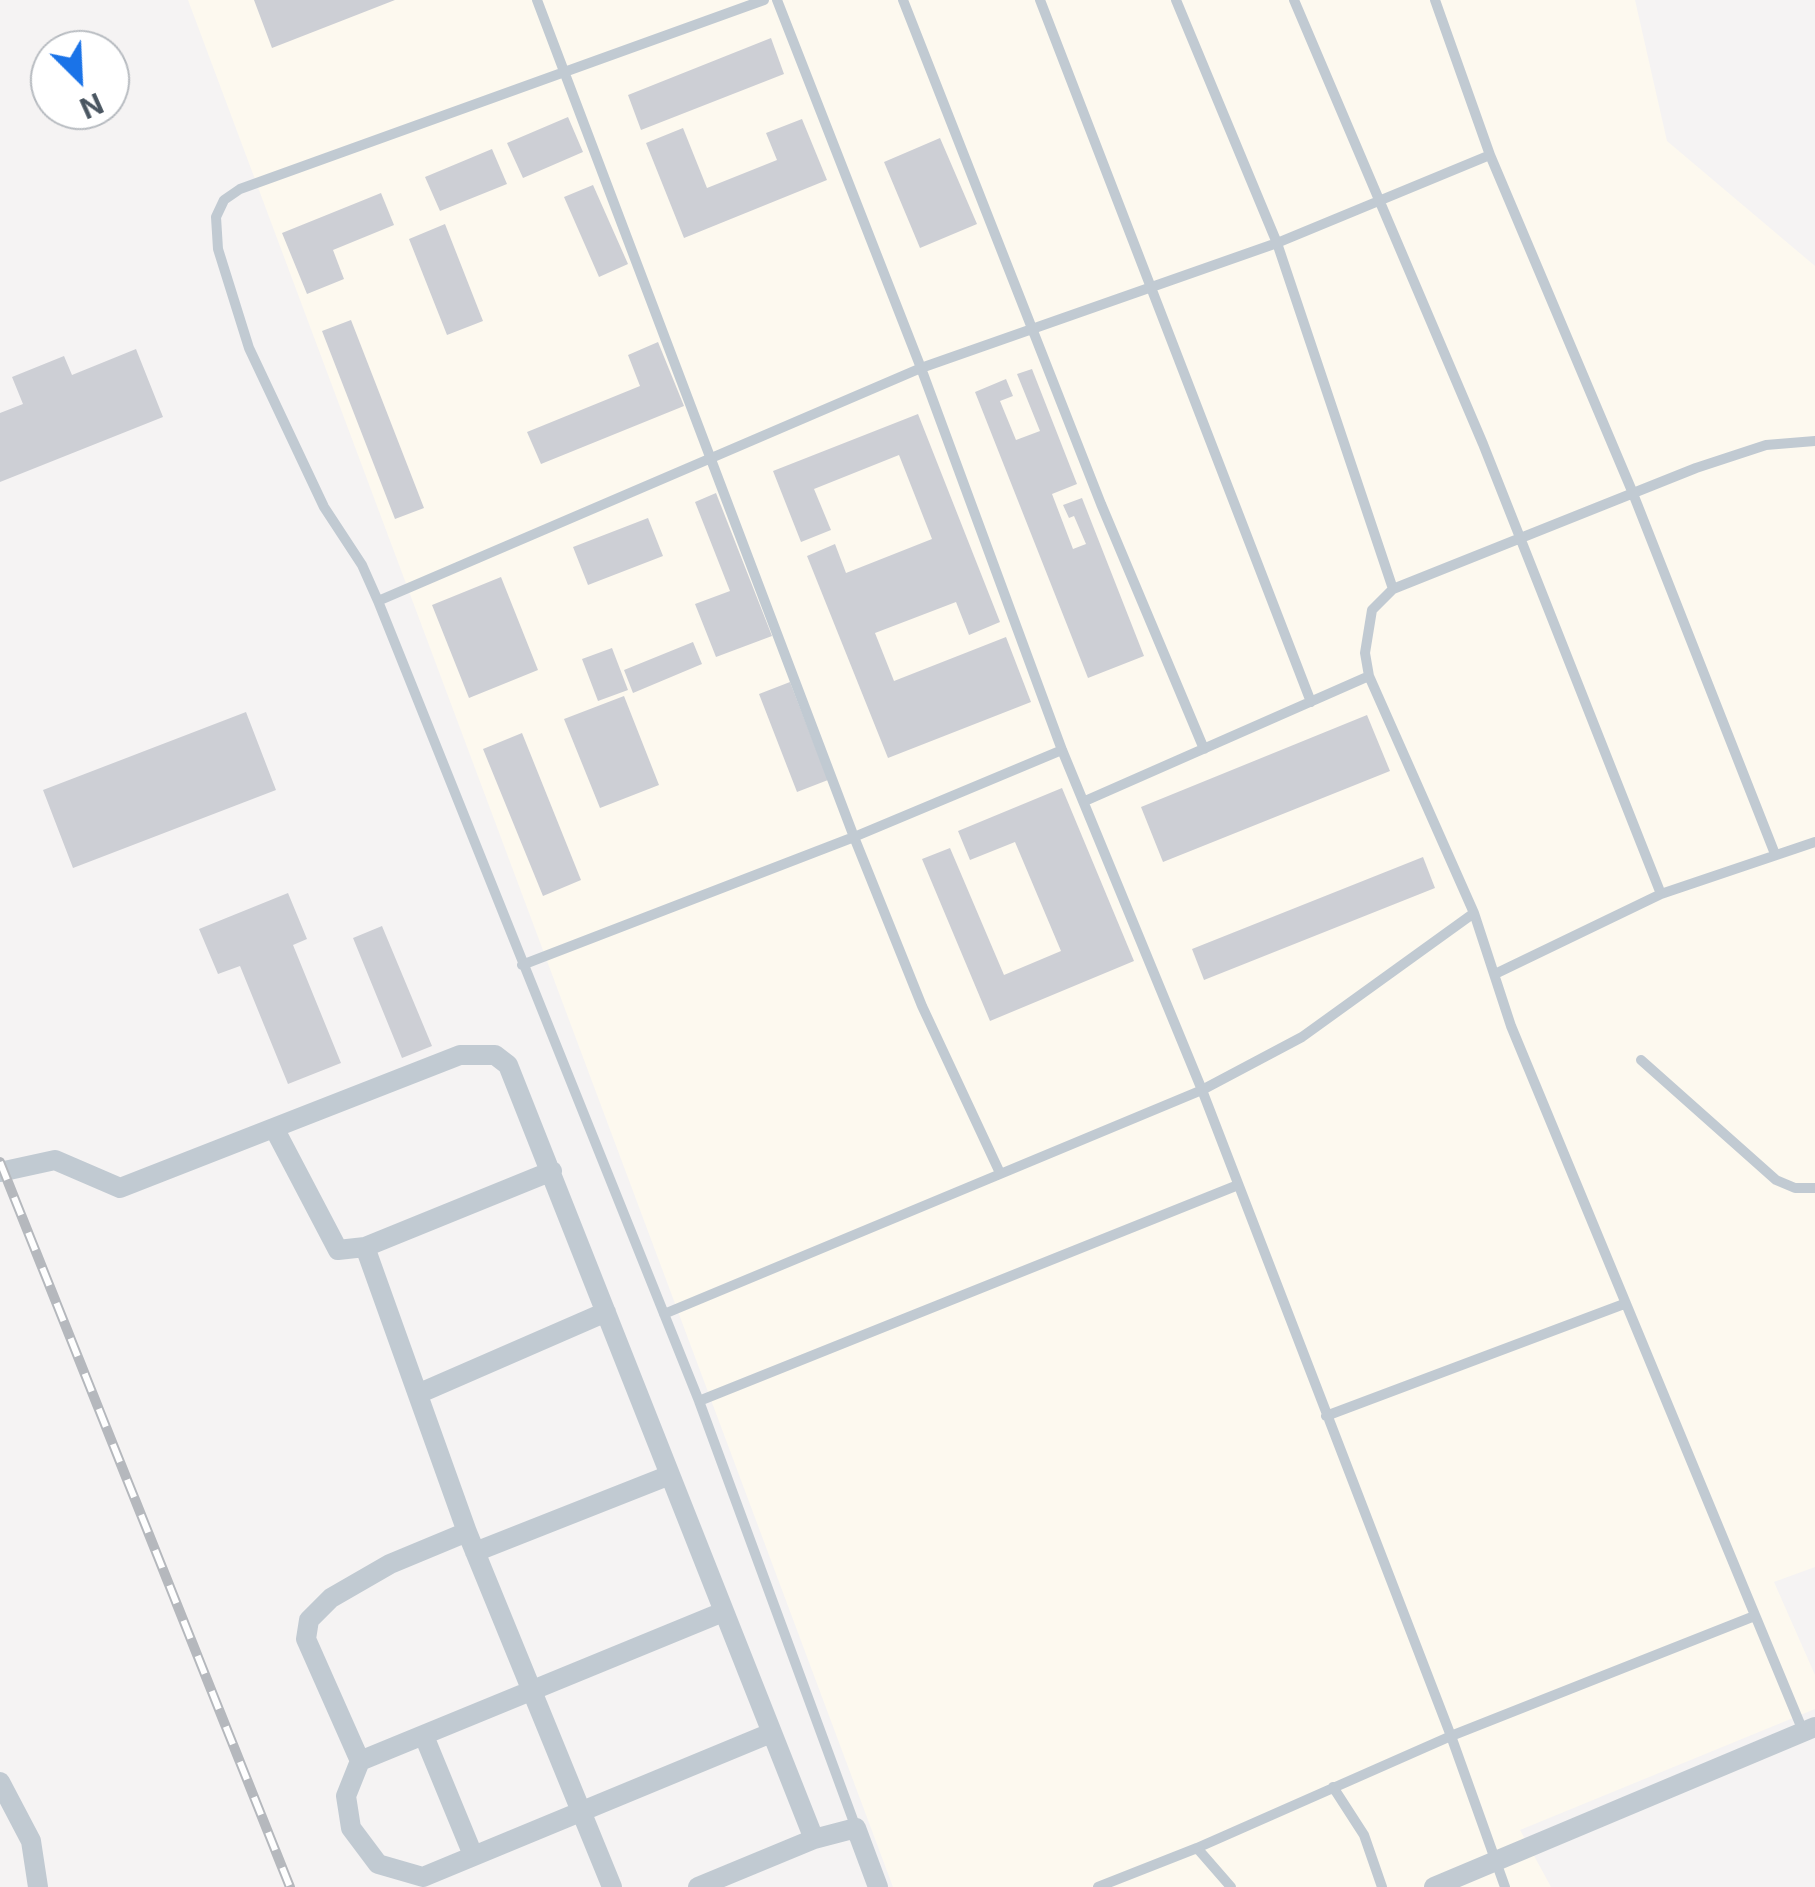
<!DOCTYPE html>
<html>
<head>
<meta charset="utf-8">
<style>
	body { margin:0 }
	#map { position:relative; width:1815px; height:1887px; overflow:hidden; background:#f5f3f3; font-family:Inter,sans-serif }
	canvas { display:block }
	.north { position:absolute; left:30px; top:30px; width:100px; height:100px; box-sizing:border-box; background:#fff; border:2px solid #b7bbc0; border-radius:50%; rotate:156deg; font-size:28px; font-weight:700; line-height:40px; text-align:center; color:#4a5661 }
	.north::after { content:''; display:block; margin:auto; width:35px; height:45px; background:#1a73e8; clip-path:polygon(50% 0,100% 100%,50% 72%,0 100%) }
</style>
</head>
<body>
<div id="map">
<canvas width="1815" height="1887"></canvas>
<div class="north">N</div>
</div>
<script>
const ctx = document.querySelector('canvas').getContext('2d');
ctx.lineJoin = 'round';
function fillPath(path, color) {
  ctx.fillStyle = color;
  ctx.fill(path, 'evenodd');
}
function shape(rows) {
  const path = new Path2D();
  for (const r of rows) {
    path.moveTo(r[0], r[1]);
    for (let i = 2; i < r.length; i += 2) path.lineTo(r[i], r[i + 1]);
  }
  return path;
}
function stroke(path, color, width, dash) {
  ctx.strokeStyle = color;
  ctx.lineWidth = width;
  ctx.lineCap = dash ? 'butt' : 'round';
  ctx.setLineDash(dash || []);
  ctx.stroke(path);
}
fillPath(shape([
	[188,0,1635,0,1667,141,1815,266,1815,1567,1774,1582,1815,1675,1815,1709,1520,1830,1551,1887,893,1887]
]), '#fdf9ef');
fillPath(shape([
	[254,0,395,0,272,48],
	[771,38,784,74,641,130,628,95],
	[568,117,583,152,523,178,507,143],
	[802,119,827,180,684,238,646,143,683,128,707,188,777,160,766,133],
	[940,138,977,224,920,248,884,162],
	[492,149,507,184,440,211,425,177],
	[593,185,628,264,599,277,564,197],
	[381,193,394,225,333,250,344,279,307,294,282,233],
	[445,224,483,321,447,335,409,239],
	[351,320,424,508,395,519,322,331],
	[658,342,684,406,541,464,527,432,640,386,628,355],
	[136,349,163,417,0,482,0,413,23,404,12,377,64,356,72,375],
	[1032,369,1077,484,1052,494,1073,549,1086,544,1074,516,1069,518,1063,505,1082,498,1144,656,1088,678,975,392,1006,379,1013,396,1000,401,1016,440,1040,431,1017,374],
	[918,414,1000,622,969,635,956,602,875,633,894,681,1006,637,1031,702,888,758,807,556,835,544,846,573,932,539,899,455,814,489,831,530,801,542,773,471],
	[716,493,772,636,716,657,695,604,730,591,695,502],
	[648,518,663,556,588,585,573,547],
	[501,577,538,670,469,698,432,605],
	[693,642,702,664,633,693,624,670],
	[612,648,628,690,598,701,582,659],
	[790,682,828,780,797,792,759,694],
	[624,696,659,785,600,808,564,719],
	[246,712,276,790,73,868,43,790],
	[1367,715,1390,771,1163,862,1141,807],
	[522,733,581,880,543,896,483,749],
	[1062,788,1134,961,990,1021,922,859,950,848,1004,975,1061,951,1015,842,970,860,958,831],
	[1423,857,1435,888,1204,980,1192,949],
	[288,893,307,939,293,945,341,1063,288,1084,240,966,218,974,199,929],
	[382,926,432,1046,402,1058,353,938]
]), '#cdcfd5');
stroke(shape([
	[537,0,854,837,922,1006,1000,1173],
	[764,0,240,189,224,200,216,217,218,249,249,348,324,507,362,565,378,601,699,1401,856,1828],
	[777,0,921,368,1062,750,1202,1090,1451,1736,1505,1887],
	[903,0,1101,504,1204,749],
	[1040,0,1311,702],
	[1176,0,1277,243,1393,589],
	[1294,0,1483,444,1661,894],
	[1435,0,1490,155,1632,491,1775,854],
	[378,601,921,368,1277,243,1490,155],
	[1085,801,1369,676],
	[522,965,854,837,1062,750],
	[1495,974,1661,894,1815,842],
	[1641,1060,1776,1180,1795,1188,1815,1188],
	[664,1314,1202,1090,1302,1037,1474,913],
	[699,1401,1238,1185],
	[1326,1416,1624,1304],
	[1803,1731,1511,1026,1474,913,1369,676,1365,653,1372,610,1393,589,1696,468,1766,445,1815,441],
	[1333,1787,1364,1835,1382,1887],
	[1197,1848,1231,1887],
	[1098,1887,1197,1848,1451,1736,1752,1617]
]), '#c1cad2', 10);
stroke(shape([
	[274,1128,338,1250,365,1247,552,1171],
	[0,1172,55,1160,120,1188,460,1055,495,1055,508,1065,814,1839],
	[365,1247,467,1532,612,1887],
	[420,1393,606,1312],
	[467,1532,390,1564,331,1598,309,1620,306,1639,360,1761,346,1796,351,1828,378,1864,423,1877,771,1733],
	[475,1552,670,1475],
	[424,1736,473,1855],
	[360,1761,723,1612],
	[0,1782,31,1841,38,1887],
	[698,1887,814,1839,856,1828,878,1887],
	[1434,1887,1815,1727]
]), '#c1cad2', 20);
const rail = shape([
	[0,1162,290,1887]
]);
stroke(rail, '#b5b8bd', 10);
stroke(rail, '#fff', 6, [19]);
</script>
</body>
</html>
